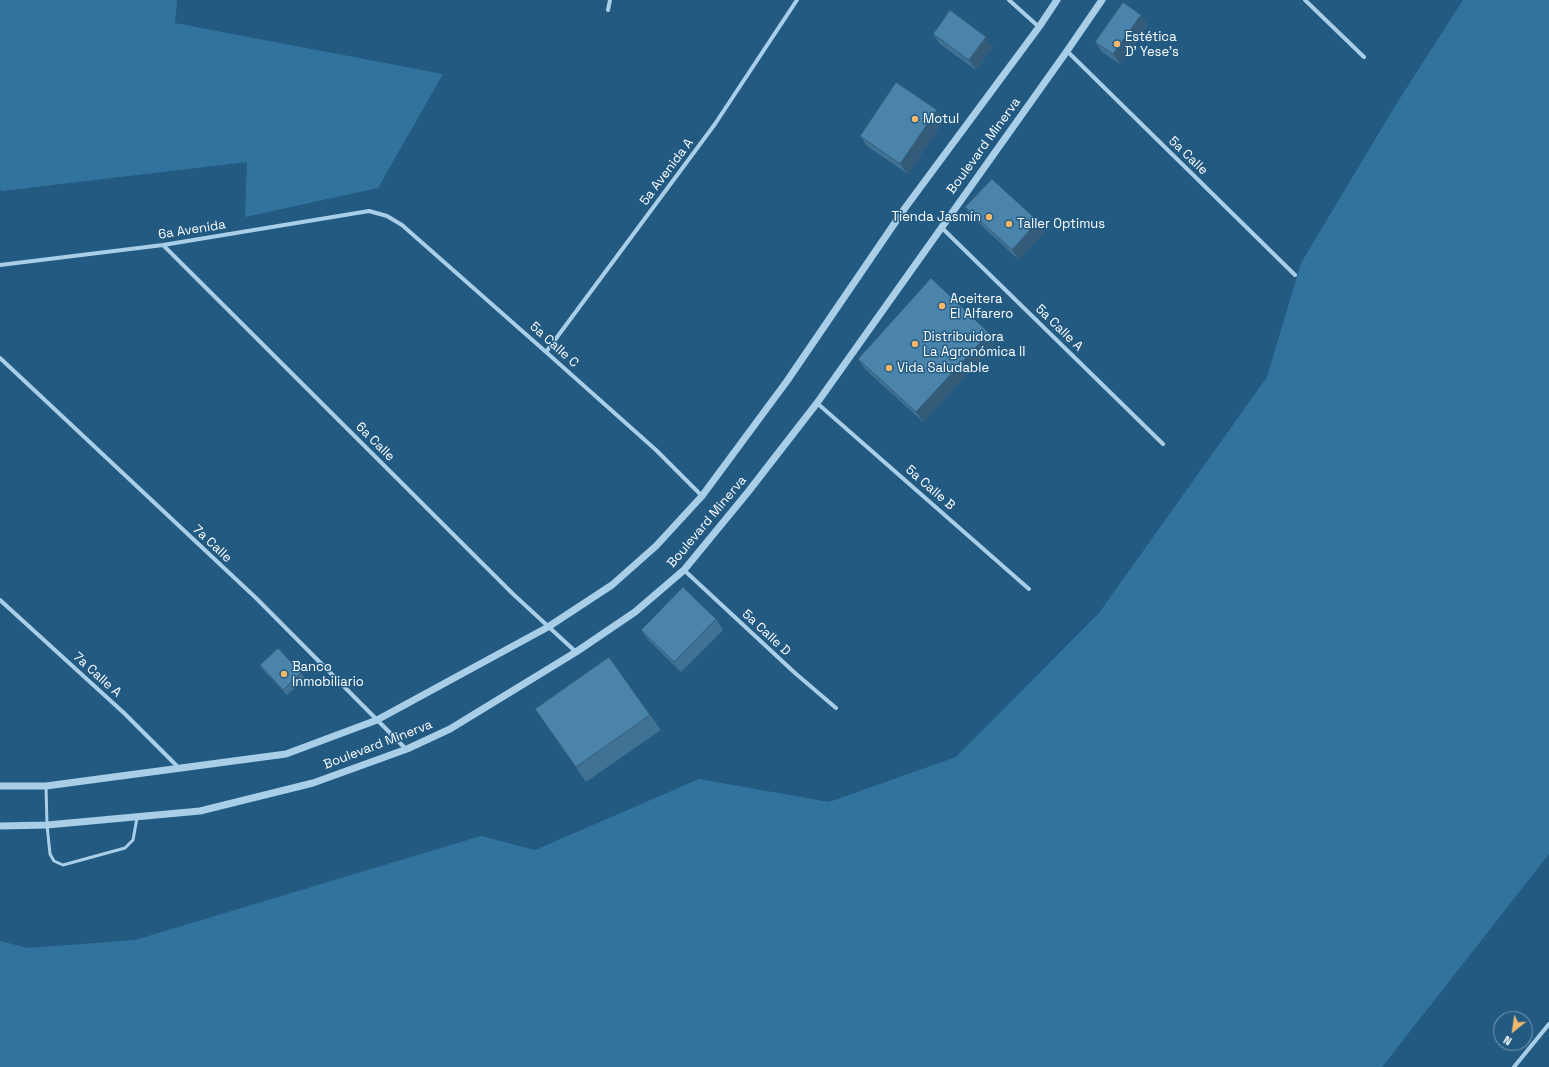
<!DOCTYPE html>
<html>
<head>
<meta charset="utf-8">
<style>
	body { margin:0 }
	#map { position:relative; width:1549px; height:1067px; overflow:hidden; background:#225a82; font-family:"Space Grotesk",sans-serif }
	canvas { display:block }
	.north { position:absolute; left:1493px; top:1011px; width:40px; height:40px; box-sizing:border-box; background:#225a82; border:1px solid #7a9cb4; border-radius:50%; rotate:210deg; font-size:11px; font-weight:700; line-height:16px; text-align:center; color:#fff }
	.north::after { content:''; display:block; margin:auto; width:14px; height:18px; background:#f3b86c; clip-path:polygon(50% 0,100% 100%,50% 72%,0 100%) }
</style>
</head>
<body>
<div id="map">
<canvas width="1549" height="1067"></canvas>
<div class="north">N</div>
</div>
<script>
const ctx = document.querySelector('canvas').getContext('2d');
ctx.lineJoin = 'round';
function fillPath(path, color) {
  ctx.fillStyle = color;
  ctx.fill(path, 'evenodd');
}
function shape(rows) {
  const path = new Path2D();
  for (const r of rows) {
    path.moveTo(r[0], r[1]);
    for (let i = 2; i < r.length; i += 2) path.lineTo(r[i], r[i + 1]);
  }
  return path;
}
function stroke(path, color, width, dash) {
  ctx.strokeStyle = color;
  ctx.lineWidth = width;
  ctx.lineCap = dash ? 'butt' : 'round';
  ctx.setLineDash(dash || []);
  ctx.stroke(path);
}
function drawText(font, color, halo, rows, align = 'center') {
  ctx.font = font + ' "Space Grotesk",sans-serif';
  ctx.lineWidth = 3;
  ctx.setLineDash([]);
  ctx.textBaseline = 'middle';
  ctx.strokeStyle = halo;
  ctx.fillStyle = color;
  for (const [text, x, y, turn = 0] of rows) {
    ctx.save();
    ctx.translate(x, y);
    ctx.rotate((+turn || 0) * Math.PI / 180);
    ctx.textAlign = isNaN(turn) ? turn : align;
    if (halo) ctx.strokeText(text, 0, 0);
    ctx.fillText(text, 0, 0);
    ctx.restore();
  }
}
fillPath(shape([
	[0,0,177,0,175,23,443,74,378,188,245,217,247,162,2,191,0,189],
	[1463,0,1549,0,1549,854,1382,1067,0,1067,0,941,28,948,135,940,481,836,535,850,699,779,829,802,956,757,1099,613,1267,377,1301,263,1395,106]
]), '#32739e');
stroke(shape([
	[46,786,47,825,50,854,54,861,63,865,125,848,133,840,137,818]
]), '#a9cfe8', 3);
stroke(shape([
	[1009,0,1039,27],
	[1305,0,1364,57],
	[608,10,610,0],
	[1067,51,1295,275],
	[941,227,1163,444],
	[163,245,513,594,576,652],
	[0,265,163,245,369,211,387,216,402,225,546,352,656,450,702,496],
	[546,352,715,124,797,0],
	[0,358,256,598,406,749],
	[817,403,1029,589],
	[684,570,795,673,836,708],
	[0,600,124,713,178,767],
	[1514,1067,1549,1024]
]), '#a9cfe8', 4);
stroke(shape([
	[0,786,46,786,286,754,377,720,548,627,612,585,656,546,702,496,787,381,905,208,1039,27,1057,0],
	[0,826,47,825,200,811,313,783,407,749,450,729,576,652,635,612,684,570,748,492,817,403,1067,51,1102,0]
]), '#a9cfe8', 7);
fillPath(shape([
	[1141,15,1148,25,1120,64,1102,52,1095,42],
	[933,34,993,47,976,70,940,44],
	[937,110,944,120,908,174,867,146,860,136],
	[965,207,1045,231,1019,260,972,217],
	[996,343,923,422,865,369,858,359],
	[716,619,723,630,681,672,648,640,641,630],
	[609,657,661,730,586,782,535,709],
	[260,665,301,673,305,678,287,695,263,670]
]), '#407293');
fillPath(shape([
	[1141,15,1148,25,1120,64,1113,54],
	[986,37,993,47,976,70,969,60],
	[937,110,944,120,908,174,900,164],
	[1038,221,1045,231,1019,260,1012,250],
	[989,333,996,343,923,422,916,412]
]), '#345c78');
const building = shape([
	[1123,2,1141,15,1113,54,1095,42,1123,2],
	[950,10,986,37,969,60,933,34,950,10],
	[896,82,937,110,900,164,860,136,896,82],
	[992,179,1038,221,1012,250,965,207,992,179],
	[931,278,989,333,916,412,858,359,931,278],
	[683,587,716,619,674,662,641,630,683,587],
	[278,648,301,673,283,690,260,665,278,648],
	[609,657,650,715,576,767,535,709,609,657]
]);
fillPath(building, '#4b84ab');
stroke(building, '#345c78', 1);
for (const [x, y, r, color] of [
	[1117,44,4,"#f3b86c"],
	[915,119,4,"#f3b86c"],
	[989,217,4,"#f3b86c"],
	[1009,224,4,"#f3b86c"],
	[942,306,4,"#f3b86c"],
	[915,344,4,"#f3b86c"],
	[889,368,4,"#f3b86c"],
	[284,674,4,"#f3b86c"]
]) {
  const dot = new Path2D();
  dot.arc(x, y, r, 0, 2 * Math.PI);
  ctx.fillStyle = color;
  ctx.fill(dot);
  stroke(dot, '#225a82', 1.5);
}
drawText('13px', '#fff', '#225a82', [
	["Estética",1125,37],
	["D' Yese's",1125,52],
	["Motul",923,119],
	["Tienda Jasmín",981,217,"right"],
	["Taller Optimus",1017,224],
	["Aceitera",950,299],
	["El Alfarero",950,314],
	["Distribuidora",923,337],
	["La Agronómica II",923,352],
	["Vida Saludable",897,368],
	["Banco",292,667],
	["Inmobiliario",292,682]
], 'left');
drawText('13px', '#fff', '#225a82', [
	["Boulevard Minerva",984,146,-54],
	["5a Calle",1188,156,44],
	["5a Avenida A",667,172,-53],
	["6a Avenida",192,230,-9],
	["5a Calle A",1059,328,44],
	["5a Calle C",554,345,42],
	["6a Calle",375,442,45],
	["5a Calle B",930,488,41],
	["Boulevard Minerva",707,522,-50],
	["7a Calle",212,544,43],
	["5a Calle D",766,633,43],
	["7a Calle A",97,675,42],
	["Boulevard Minerva",378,745,-21]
]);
</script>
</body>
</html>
